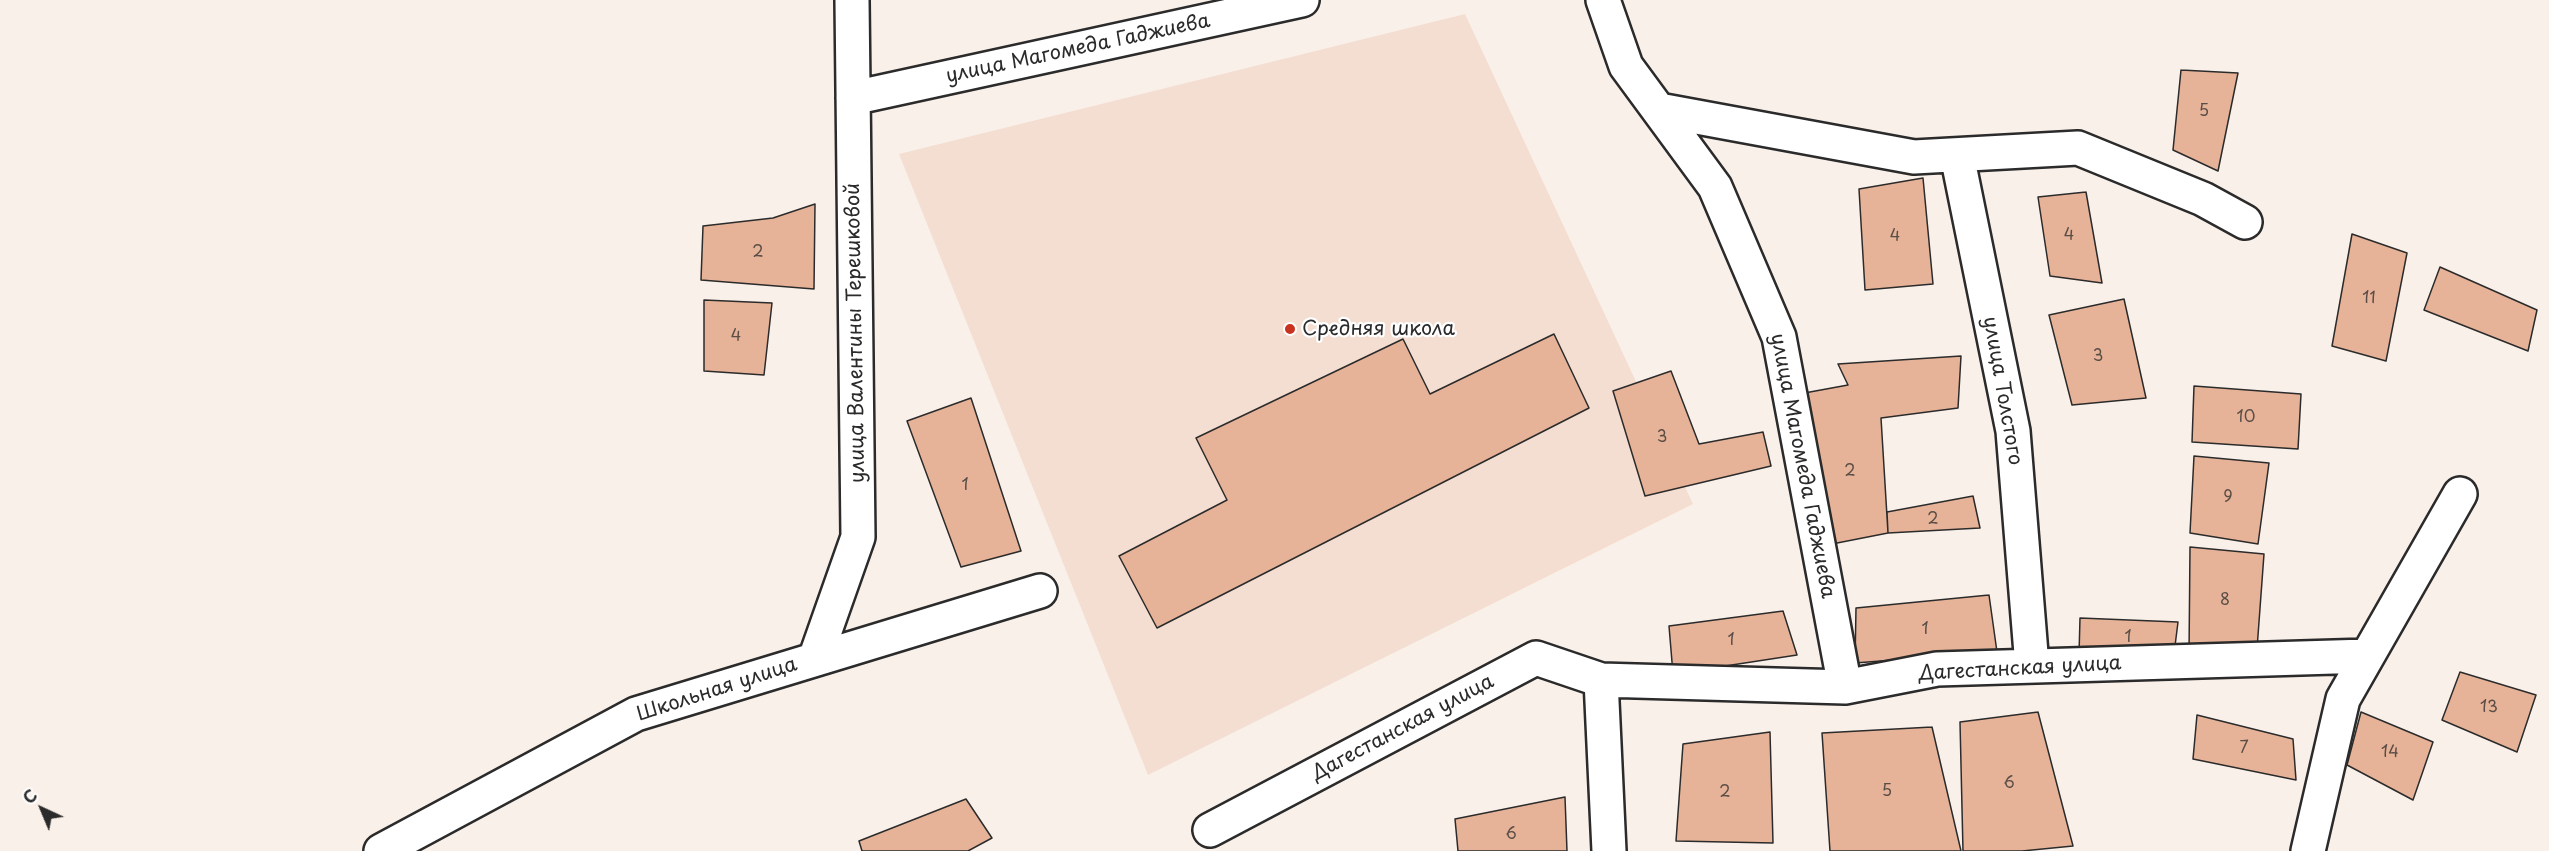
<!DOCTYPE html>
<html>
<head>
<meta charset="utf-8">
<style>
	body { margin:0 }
	#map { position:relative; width:2549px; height:851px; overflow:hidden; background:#faf0ea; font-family:"Playpen Sans",sans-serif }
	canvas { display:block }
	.north { position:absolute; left:12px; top:779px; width:60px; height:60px; -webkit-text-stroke:4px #fff; paint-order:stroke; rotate:316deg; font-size:16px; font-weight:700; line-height:24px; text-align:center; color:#2b2b2b }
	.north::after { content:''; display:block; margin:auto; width:21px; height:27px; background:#2b2b2b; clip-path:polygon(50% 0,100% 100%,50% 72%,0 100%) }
</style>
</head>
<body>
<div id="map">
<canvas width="2549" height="851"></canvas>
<div class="north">С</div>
</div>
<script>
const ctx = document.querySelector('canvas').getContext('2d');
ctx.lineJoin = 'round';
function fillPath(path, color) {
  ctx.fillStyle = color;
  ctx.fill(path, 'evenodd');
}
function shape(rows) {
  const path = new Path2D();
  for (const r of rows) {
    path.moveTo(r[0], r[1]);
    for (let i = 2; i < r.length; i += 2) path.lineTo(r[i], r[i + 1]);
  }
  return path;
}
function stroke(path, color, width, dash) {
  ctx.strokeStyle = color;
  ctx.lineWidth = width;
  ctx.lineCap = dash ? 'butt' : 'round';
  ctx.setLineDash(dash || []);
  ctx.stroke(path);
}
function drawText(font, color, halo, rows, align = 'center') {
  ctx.font = font + ' "Playpen Sans",sans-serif';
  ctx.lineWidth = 4.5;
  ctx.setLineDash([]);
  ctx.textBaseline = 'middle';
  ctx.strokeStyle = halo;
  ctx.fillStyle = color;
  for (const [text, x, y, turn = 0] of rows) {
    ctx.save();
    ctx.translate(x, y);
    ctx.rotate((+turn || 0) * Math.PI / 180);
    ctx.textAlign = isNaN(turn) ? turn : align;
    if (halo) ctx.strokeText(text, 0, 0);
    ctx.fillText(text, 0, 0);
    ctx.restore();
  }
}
fillPath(shape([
	[1465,14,1693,504,1148,775,899,154]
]), '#f4ded1');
const building = shape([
	[2181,70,2238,73,2218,171,2173,150,2181,70],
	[1923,178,1933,284,1865,290,1859,189,1923,178],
	[2086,192,2102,283,2050,276,2038,197,2086,192],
	[815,204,814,289,701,280,703,226,773,218,815,204],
	[2352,234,2407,253,2386,361,2332,346,2352,234],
	[2440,267,2537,310,2528,351,2424,310,2440,267],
	[2124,299,2146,398,2072,405,2049,315,2124,299],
	[704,300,772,303,764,375,704,371,704,300],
	[1554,334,1589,408,1157,628,1119,556,1227,500,1196,438,1403,339,1430,394,1554,334],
	[1961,356,1958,408,1881,418,1888,533,1832,544,1799,394,1848,385,1838,364,1961,356],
	[1671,371,1699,444,1763,432,1771,466,1645,496,1613,391,1671,371],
	[2194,386,2301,394,2298,449,2192,442,2194,386],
	[971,398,1021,551,961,567,907,421,971,398],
	[2194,456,2269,463,2258,544,2190,533,2194,456],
	[1973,496,1980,528,1888,533,1887,512,1973,496],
	[2190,547,2264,554,2257,649,2189,655,2190,547],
	[1989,595,1997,652,1855,663,1856,608,1989,595],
	[1783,611,1797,655,1673,674,1669,626,1783,611],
	[2080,618,2178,622,2174,654,2079,655,2080,618],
	[2460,672,2536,695,2517,752,2442,720,2460,672],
	[2038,712,2073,846,2022,851,1963,851,1960,722,2038,712],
	[2361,712,2433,742,2413,800,2347,765,2361,712],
	[2197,715,2293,739,2296,780,2193,759,2197,715],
	[1932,727,1961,851,1830,851,1822,733,1932,727],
	[1770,732,1773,843,1676,841,1683,744,1770,732],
	[1565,797,1567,851,1458,851,1455,819,1565,797],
	[966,799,992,838,968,851,862,851,859,841,966,799]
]);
fillPath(building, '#e6b398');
stroke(building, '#2b2b2b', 1.5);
const street = shape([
	[1603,0,1626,66,1715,187,1779,337,1845,687],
	[853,98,1302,0],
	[1659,110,1914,157,2078,148,2203,199,2245,222],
	[1957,155,2013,431,2032,666],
	[815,659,858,537,852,0],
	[1601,680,1609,851],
	[1210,830,1536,658,1601,680,1845,687,1937,669,2367,656],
	[381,851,636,714,1040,591],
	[2308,851,2343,699,2460,494]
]);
stroke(street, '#2b2b2b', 38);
stroke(street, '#fff', 33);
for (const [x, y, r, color] of [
	[1290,329,6,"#c8321e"]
]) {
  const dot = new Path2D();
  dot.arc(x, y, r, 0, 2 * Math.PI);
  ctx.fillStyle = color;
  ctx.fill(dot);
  stroke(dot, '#fff', 2);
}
drawText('16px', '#5a4d46', null, [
	["5",2204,112],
	["4",2069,236],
	["4",1895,237],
	["2",758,253],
	["11",2369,299],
	["4",736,337],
	["3",2098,357],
	["10",2246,418],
	["3",1662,438],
	["2",1850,472],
	["1",965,486],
	["9",2228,498],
	["2",1933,520],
	["8",2225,601],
	["1",1925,630],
	["1",2128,638],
	["1",1731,641],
	["13",2489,708],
	["7",2244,749],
	["14",2390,753],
	["6",2009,784],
	["5",1887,792],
	["2",1725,793],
	["6",1511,835]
]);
drawText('20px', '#2b2b2b', '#fff', [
	["улица Магомеда Гаджиева",1078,49,-12],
	["улица Валентины Терешковой",856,333,-91],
	["улица Толстого",2002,391,80],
	["улица Магомеда Гаджиева",1802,466,79],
	["Дагестанская улица",2020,669,-3],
	["Школьная улица",717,690,-18],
	["Дагестанская улица",1403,728,-28]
]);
drawText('20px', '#2b2b2b', '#fff', [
	["Средняя школа",1302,329]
], 'left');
</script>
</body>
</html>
